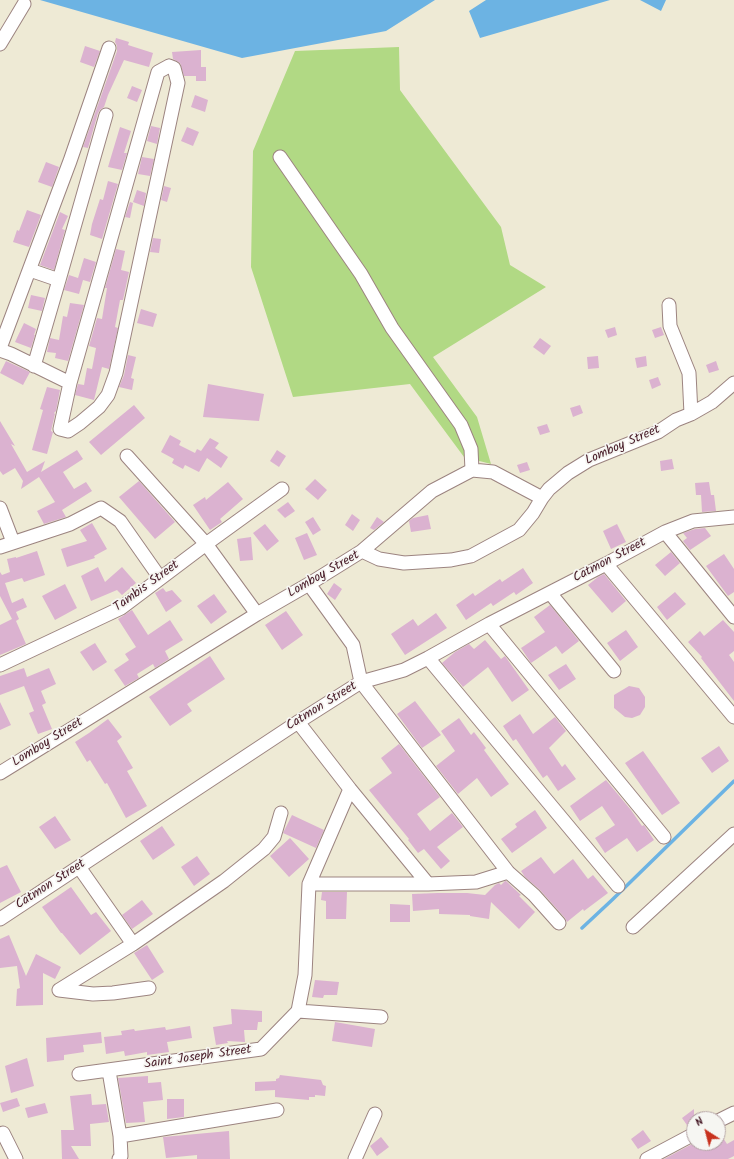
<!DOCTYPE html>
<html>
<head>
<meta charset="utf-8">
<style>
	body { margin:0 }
	#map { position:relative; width:734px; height:1159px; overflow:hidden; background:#eeead5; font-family:Kalam,sans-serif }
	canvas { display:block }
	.north { position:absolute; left:686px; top:1111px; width:40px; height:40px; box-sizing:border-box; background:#f6f6f2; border:1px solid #b1a0a2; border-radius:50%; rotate:324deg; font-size:11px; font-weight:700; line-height:16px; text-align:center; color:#4a1f2b }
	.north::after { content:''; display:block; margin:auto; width:14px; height:18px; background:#c8321e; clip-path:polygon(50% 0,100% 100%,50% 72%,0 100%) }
</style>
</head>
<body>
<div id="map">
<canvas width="734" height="1159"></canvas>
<div class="north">N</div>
</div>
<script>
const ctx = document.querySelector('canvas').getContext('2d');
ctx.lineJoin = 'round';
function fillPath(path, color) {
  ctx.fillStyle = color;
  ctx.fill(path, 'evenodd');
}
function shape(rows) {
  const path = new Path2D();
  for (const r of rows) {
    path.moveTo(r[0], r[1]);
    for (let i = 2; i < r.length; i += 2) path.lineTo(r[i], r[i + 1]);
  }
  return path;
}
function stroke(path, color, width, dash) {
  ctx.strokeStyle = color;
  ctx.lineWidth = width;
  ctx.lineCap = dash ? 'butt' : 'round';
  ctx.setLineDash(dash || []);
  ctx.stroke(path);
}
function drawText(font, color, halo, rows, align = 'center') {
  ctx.font = font + ' Kalam,sans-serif';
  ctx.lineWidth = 3.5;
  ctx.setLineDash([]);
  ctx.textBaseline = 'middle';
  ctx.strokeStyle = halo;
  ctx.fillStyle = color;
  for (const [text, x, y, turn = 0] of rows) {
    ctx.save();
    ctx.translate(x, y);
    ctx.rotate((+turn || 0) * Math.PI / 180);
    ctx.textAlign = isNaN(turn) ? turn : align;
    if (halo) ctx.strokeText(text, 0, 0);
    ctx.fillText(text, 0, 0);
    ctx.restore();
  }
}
fillPath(shape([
	[399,47,400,90,501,227,510,265,546,287,433,357,477,417,491,464,464,457,410,384,293,397,251,267,253,151,295,51]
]), '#b1d984');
fillPath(shape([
	[40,0,435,0,386,31,242,58],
	[486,0,610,0,480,38,469,11],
	[640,0,666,0,661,11]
]), '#6cb3e3');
stroke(shape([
	[582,928,612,900,734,781]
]), '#6cb3e3', 3.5);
fillPath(shape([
	[116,38,129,42,128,45,153,53,149,67,124,60,108,95,104,107,100,110,98,113,88,148,83,147,117,51,117,46,115,42],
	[85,46,100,51,94,67,80,62],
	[201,50,201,67,206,67,206,81,196,81,196,76,184,76,180,63,173,59,172,52],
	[132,86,142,90,137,102,127,98],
	[195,95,208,100,205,112,191,107],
	[151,126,160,128,157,144,147,141],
	[120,127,131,131,124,153,127,153,122,170,108,167],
	[187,127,199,132,193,146,181,141],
	[142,157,154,159,150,176,138,174],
	[46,162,59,167,52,187,38,182],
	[108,181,118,184,102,239,90,235,92,224,100,199,103,200],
	[164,186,171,188,167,202,161,200],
	[137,190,146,193,144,206,133,202],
	[130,202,133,203,130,218,125,217],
	[27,210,41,215,29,247,13,242,17,230,19,231],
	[60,212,68,216,62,229,65,230,54,270,40,265],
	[153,238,161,239,159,253,150,252],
	[116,249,125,251,121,270,129,272,123,300,120,300,115,327,118,328,109,369,102,367,94,400,75,395,78,384,84,385,87,368,92,369,96,348,89,346,97,318,102,319,107,288,105,288],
	[84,258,96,262,90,282,83,280,79,294,64,290,69,275,78,278],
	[31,295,45,298,42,311,28,308],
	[70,303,84,305,68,361,55,358,56,353,47,352,50,338,59,340,63,316,67,317],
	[141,309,157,314,153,327,137,323],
	[24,323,36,329,34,335,35,335,31,348,15,342],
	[615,327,617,335,608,338,605,330],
	[661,327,664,335,655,338,652,330],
	[540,338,551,346,544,355,533,347],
	[128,355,136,357,131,378,134,379,132,390,119,387,124,375],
	[598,356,599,368,588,369,587,357],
	[646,356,647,366,637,368,635,358],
	[6,361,30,372,23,385,0,373],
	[716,361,719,370,709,373,706,365],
	[658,377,661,385,652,389,649,380],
	[208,384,264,394,259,421,203,417],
	[47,387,60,390,56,411,54,413,55,414,51,431,53,432,47,454,32,450,43,410,40,409],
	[134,405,145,418,101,455,89,442],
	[580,405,583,413,573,417,570,408],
	[0,421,15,446,11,444,27,472,45,461,41,472,77,450,83,459,63,472,74,489,86,482,92,491,62,510,66,517,44,524,37,511,55,502,39,477,21,489,23,481,15,468,3,475,0,471],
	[547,424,550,432,540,435,537,427],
	[170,435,181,441,179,445,195,453,197,449,201,451,210,438,219,443,215,448,228,457,221,468,207,458,199,472,185,465,183,469,172,463,174,459,161,452],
	[277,450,286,456,279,467,270,461],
	[672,459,674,469,661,471,660,461],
	[527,462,530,470,520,473,517,465],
	[315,479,327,490,318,500,305,489],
	[139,481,175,522,155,539,119,497],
	[228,482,243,499,220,519,222,522,210,530,193,505,205,497,206,500],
	[709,482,711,495,714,495,716,511,702,512,701,495,696,495,695,483],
	[288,502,295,511,285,518,277,510],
	[352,514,360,520,353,531,345,525],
	[428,515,431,529,411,532,409,521,413,518],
	[313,517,321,530,313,535,305,522],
	[377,517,384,522,374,530,370,528],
	[92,523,107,549,94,556,95,558,67,567,61,549,87,541,80,530],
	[265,524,279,541,267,551,253,533],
	[617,524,626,542,611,549,603,531],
	[705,528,711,536,690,550,683,541,687,538,683,533,695,529],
	[307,533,317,555,304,560,295,538],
	[251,537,253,560,240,561,237,539],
	[37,551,45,575,24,582,22,578,5,583,12,603,23,598,27,607,16,612,19,619,16,621,26,644,0,655,0,625,12,619,0,596,0,572,2,575,10,572,7,559,16,557,16,558],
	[671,552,680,563,665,576,655,565],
	[724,554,734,569,734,592,728,596,706,566],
	[98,567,105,582,122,567,136,583,122,595,117,590,91,601,81,576],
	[523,568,533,583,516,595,514,592,493,606,491,603,466,620,456,605,473,593,475,596,500,579,502,582],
	[604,574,626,601,612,613,588,585,598,577],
	[334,583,342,589,335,600,327,594],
	[65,584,77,608,55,620,42,596],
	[163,588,166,592,172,590,182,601,166,612,155,593],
	[675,592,686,604,667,620,657,607],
	[214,594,227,612,211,624,197,606],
	[550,605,579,641,562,654,556,646,531,663,521,648,545,632,534,617],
	[132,610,148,635,170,620,183,640,165,651,169,659,155,668,153,664,137,674,139,678,125,686,114,670,129,660,125,654,136,647,118,619],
	[286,611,303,635,282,650,265,625],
	[436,613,447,628,405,655,391,634,413,619,418,626],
	[723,620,734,632,734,651,729,655,734,662,734,701,701,658,702,657,688,642,700,631,704,636],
	[626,630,638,647,620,661,607,643],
	[485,640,501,659,505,656,529,690,512,702,488,667,463,687,442,663,455,652,469,644,474,649],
	[95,643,107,662,93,671,80,652],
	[210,656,225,679,187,704,192,711,170,726,149,697],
	[566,664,576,679,559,690,548,675],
	[24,668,27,677,49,668,56,684,41,691,46,703,42,705,52,729,38,734,29,713,34,711,24,686,0,695,0,676],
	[629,686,639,688,645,697,645,707,640,715,632,718,625,717,614,708,614,695],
	[415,701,441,735,422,748,397,714],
	[0,702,11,725,0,730],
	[520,714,533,734,555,717,566,731,549,748,562,767,565,764,576,779,558,791,547,775,543,778,516,739,513,741,503,726],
	[459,718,471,735,474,732,486,748,484,750,509,784,491,797,477,778,458,794,436,766,455,751,441,731],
	[108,719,122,737,117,741,133,768,127,771,147,806,126,818,107,783,105,784,90,760,87,762,75,742,89,733],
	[399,744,440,797,417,814,430,831,452,813,463,827,437,847,450,861,441,869,424,849,418,853,408,840,409,839,369,790,392,773,381,758],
	[719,746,729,761,712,773,701,758],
	[643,751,680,803,662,815,625,763],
	[606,780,631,810,642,826,644,825,654,840,637,852,627,838,605,853,595,838,615,825,602,806,580,821,570,806],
	[535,810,547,828,512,853,501,839,517,827,515,824],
	[292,815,324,830,316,848,283,833],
	[55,816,71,840,55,849,39,827],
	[162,826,175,845,153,860,140,841],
	[290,838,309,859,289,877,270,856],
	[197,856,210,874,194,886,181,867],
	[541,857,554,874,573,859,588,879,593,875,608,893,584,911,583,909,567,922,565,918,540,890,525,877,521,871],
	[7,865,21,892,0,903,0,868],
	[505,881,506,881,521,895,519,896,535,912,519,929,491,902,489,919,470,916,470,915,439,914,439,909,413,911,412,894,438,893,467,893,485,895,495,885,499,883,501,885],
	[71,887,91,915,96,912,111,931,80,955,62,933,61,933,42,907],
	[322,892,347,892,346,919,326,919,326,901,321,900],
	[142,900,153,914,132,929,122,915],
	[390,904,410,905,410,922,390,922],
	[9,935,26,976,36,954,61,967,55,979,43,973,43,1005,16,1006,17,989,20,988,17,966,0,968,0,939],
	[147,945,164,972,152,980,134,953],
	[315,980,339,982,337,995,324,995,323,998,312,997],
	[231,1009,262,1011,262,1022,258,1022,257,1030,244,1030,245,1042,227,1041,228,1043,216,1045,213,1027,232,1024],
	[335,1022,375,1029,372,1047,332,1041],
	[190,1026,192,1038,167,1042,169,1052,147,1055,147,1052,125,1056,124,1051,106,1054,104,1037,122,1035,121,1031,134,1029,135,1031,165,1027,166,1030],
	[101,1032,102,1043,83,1045,84,1052,64,1055,64,1060,47,1062,46,1038],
	[27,1058,34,1086,11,1093,5,1066],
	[280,1075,321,1080,323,1085,326,1086,325,1096,315,1095,315,1097,309,1097,309,1100,275,1097,275,1090,255,1091,255,1082,276,1081,276,1079,279,1078],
	[148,1076,148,1083,161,1082,163,1100,143,1102,145,1122,126,1123,118,1078],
	[91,1094,92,1105,106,1104,109,1122,90,1124,91,1146,71,1146,79,1159,62,1159,61,1129,61,1130,74,1130,70,1096],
	[17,1098,20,1106,3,1112,0,1103],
	[167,1099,184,1099,184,1117,167,1119],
	[45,1103,48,1113,28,1118,25,1108],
	[694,1109,694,1126,689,1128,682,1118],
	[643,1130,651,1141,638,1149,631,1139],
	[718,1130,727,1144,734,1140,734,1156,728,1159,664,1159,694,1143,718,1143],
	[229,1131,230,1159,197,1159,197,1155,166,1158,163,1137],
	[381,1137,389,1147,377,1156,370,1146]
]), '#dbb2d0');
const minor = shape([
	[0,44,24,4],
	[169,66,174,68,178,83,116,373,108,395,99,407,80,423,68,431,60,429,70,383,158,72,169,66],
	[280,157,361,274,392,328,461,425,471,449,472,470],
	[30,270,59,280,106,115],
	[669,305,670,326,689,373,691,414],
	[0,348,70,161,109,48],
	[0,350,11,354,70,383],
	[34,366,59,280],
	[127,456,206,544,257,614],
	[0,508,13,542],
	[665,532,734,617],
	[0,547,70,524,101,508,120,521,160,578],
	[362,551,379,559,404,563,451,560,471,556,519,530,533,513,542,498,549,489,568,473,589,460,658,432,676,420,691,414,712,402,734,383],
	[606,564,734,717],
	[309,584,353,645,361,682,508,872,534,895,559,923],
	[550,593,614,671],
	[489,624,664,837],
	[428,658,618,886],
	[0,665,121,608,206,544,282,489],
	[298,722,350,789,428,884],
	[0,773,257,614,309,584,362,551,432,491,472,470,493,472,542,498],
	[79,867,133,944],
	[309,884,428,884,476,882,508,872],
	[0,919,298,722,361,682,404,670,428,658,489,624,606,564,665,532,693,521,734,517],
	[633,927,734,834],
	[59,990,133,944,224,881,264,849,274,837,281,813],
	[59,990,93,994,113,993,149,988],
	[298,1011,381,1017],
	[109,1071,120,1136,121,1156,119,1159],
	[79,1074,261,1049,298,1011,305,975,309,884,350,789],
	[718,1121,734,1113],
	[3,1133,16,1159],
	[120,1136,277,1110],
	[355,1159,375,1114],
	[647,1159,694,1134]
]);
stroke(minor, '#9c8480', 15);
stroke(minor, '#fff', 13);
drawText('13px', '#4a1f2b', '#f6f6f2', [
	["Lomboy Street",623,446,-24],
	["Catmon Street",610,561,-28],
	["Lomboy Street",324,575,-30],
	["Tambis Street",147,587,-36],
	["Catmon Street",322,707,-32],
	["Lomboy Street",48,743,-32],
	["Catmon Street",51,885,-33],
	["Saint Joseph Street",198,1058,-8]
]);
</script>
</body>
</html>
